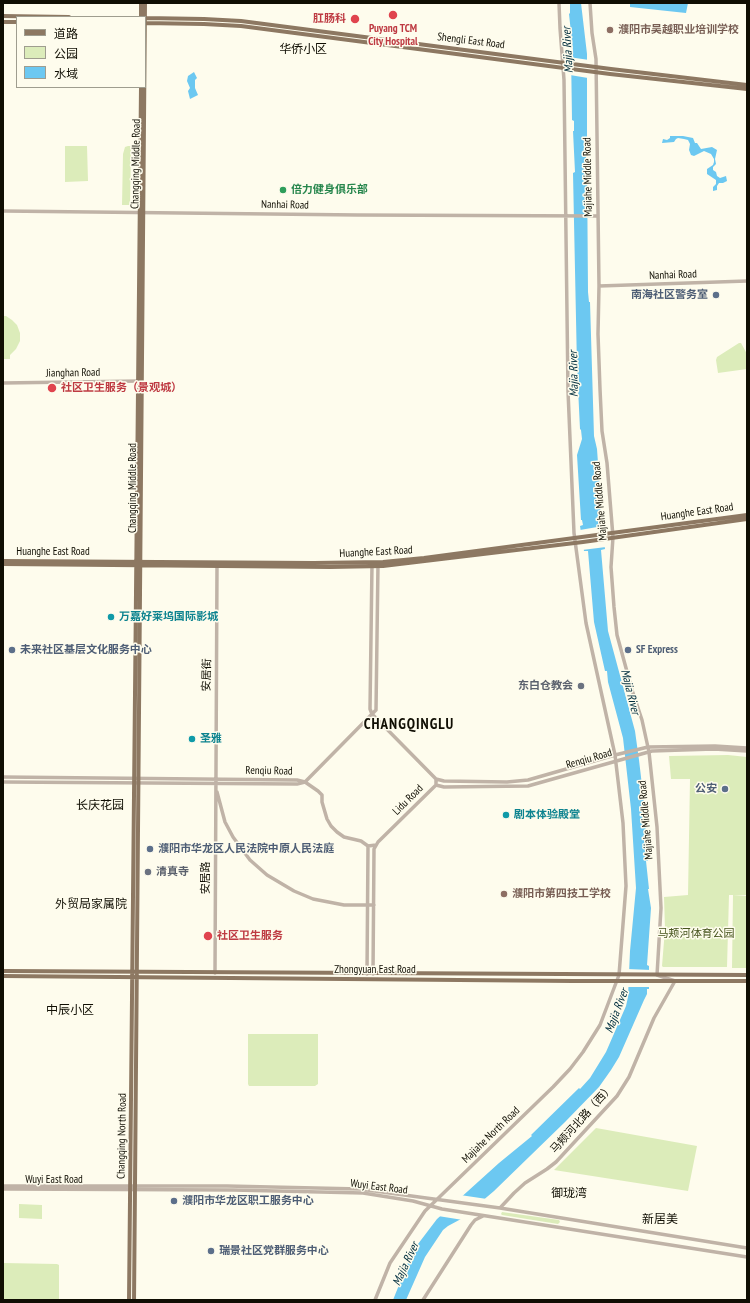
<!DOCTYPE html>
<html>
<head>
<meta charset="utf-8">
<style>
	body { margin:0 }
	#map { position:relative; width:750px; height:1303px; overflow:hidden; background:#fefced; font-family:"PT Sans Narrow","Noto Sans SC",sans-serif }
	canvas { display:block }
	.frame { position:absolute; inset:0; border:4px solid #100e03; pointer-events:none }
	.legend { position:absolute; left:16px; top:16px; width:130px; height:72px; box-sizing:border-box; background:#fefced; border:1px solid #9f9d8f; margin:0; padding:5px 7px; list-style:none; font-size:12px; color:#100e03 }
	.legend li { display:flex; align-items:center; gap:8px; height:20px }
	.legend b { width:20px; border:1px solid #9f9d8f }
</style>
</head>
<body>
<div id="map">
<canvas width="750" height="1303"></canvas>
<div class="frame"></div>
<ul class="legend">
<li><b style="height:5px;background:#8d7862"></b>道路</li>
<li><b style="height:11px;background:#dcecba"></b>公园</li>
<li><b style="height:11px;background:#6cc8f1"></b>水域</li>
</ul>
</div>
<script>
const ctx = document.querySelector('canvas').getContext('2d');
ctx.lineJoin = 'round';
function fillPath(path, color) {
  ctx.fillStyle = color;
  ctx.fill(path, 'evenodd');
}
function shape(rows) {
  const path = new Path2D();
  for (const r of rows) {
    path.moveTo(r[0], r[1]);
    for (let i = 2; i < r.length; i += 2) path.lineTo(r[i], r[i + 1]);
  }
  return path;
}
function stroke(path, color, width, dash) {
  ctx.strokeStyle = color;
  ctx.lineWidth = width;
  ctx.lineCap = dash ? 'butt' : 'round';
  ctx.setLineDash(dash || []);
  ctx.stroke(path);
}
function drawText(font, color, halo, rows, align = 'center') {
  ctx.font = font + ' "PT Sans Narrow","Noto Sans SC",sans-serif';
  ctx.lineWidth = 3;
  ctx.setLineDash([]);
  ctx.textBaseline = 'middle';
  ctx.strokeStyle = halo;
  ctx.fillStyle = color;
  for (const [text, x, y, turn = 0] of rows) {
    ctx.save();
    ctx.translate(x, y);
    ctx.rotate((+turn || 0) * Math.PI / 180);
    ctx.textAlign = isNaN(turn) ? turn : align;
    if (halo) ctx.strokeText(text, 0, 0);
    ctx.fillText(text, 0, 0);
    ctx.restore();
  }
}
fillPath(shape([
	[65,146,87,146,88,181,65,182],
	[128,146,131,146,130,205,122,205,123,154,125,147],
	[3,316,6,316,12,320,17,325,20,333,20,341,16,349,10,355,10,359,3,359],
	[739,343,741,343,747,354,747,369,718,373,716,360,717,357],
	[728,755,747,757,747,895,729,895,727,967,663,967,662,966,665,929,664,897,688,895,690,779,671,779,669,756],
	[733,895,747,896,747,968,732,968],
	[248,1034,318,1034,318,1084,315,1086,249,1086,248,1084],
	[596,1128,697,1146,688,1191,554,1170],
	[19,1204,42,1205,42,1219,19,1218],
	[502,1212,559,1220,560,1222,558,1224,502,1215,501,1214],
	[3,1263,57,1264,59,1265,59,1300,3,1300]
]), '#dcecba');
fillPath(shape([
	[570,3,581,3,587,54,587,151,586,152,586,161,587,162,588,292,589,302,590,302,594,436,597,449,601,505,600,506,601,515,602,515,602,519,599,520,600,525,602,525,605,549,601,550,608,631,635,731,639,760,645,811,646,844,647,844,648,861,646,861,649,889,648,889,651,908,647,965,649,966,649,989,647,989,647,994,644,1000,619,1057,611,1070,599,1087,565,1122,494,1191,461,1219,448,1226,443,1230,425,1257,406,1300,393,1300,409,1260,418,1244,437,1219,499,1163,532,1136,531,1135,579,1088,580,1089,590,1078,606,1052,626,1006,628,997,630,951,636,888,631,809,623,738,608,682,607,671,605,671,594,622,588,551,584,551,580,526,583,525,582,520,581,520,577,455,582,439,581,430,580,429,577,367,573,173,575,172,573,131,574,131,574,121,572,120,571,52,573,51,569,14,570,13],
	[630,3,688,3,686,13,630,7],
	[194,72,197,78,195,80,195,88,198,95,190,99,188,91,190,88,187,81,188,76],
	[670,136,683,136,693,138,695,143,697,143,701,149,712,147,717,150,715,159,716,164,713,167,713,170,716,172,717,176,720,178,726,176,727,181,723,183,719,183,717,186,717,190,713,191,713,187,716,184,716,180,707,174,707,169,713,165,714,162,714,159,711,154,704,151,694,156,691,155,689,150,690,144,688,140,684,139,678,138,676,139,674,142,662,143,663,139,667,140,670,138]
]), '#6cc8f1');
fillPath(shape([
	[569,57,589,60,588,78,570,75],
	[603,526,606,547,582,550,580,530],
	[627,969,651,970,651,987,627,987],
	[460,1195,487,1199,463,1220,438,1216]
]), '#fefced');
stroke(shape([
	[3,211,358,215,598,216],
	[599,286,747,281],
	[3,383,140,381],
	[372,564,370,709,372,714,376,710,378,564],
	[3,777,297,780,305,782,318,791,322,795,322,802,327,819,331,826,337,832,344,837,361,841,368,846],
	[436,779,444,781,507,782,528,780,615,755,648,747,715,746,747,748],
	[3,782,297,784,305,782,372,714,436,779,436,785,378,842,374,849,373,974],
	[436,785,444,787,528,786,652,751,714,749,747,751],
	[217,792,225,822,233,837,250,860,267,875,294,891,313,899,344,905,374,905],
	[215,973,217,566],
	[367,974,368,846,376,845],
	[3,1186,227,1186,360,1189,500,1208,747,1248],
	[3,1189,233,1190,363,1193,413,1201,442,1209,747,1257],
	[500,1208,514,1193,525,1183,547,1169,556,1162,617,1096,629,1077,654,1018,675,981,657,975,661,908,657,827,649,752,642,720,632,690,617,635,614,607,611,567,613,537,607,463,602,431,600,389,598,334,599,286,596,59,592,33,590,3],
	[375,1300,390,1263,425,1211,553,1087,570,1069,583,1052,600,1025,619,975,626,886,623,823,615,755,586,623,574,533,568,391,564,80,560,28,559,3],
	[423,1300,471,1225,475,1220,483,1216]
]), '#c0b3a7', 3.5);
stroke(shape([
	[3,16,69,17],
	[141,17,141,3],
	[145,18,204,19,241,21,611,69,747,85],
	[3,22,17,22],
	[145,23,204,24,241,26,610,74,747,89],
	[3,561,314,563,383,562,424,558,747,515],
	[3,564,330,567,383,566,583,542,747,519],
	[3,971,747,975],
	[3,976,573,981,747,981],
	[129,1300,141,87],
	[134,1300,145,3]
]), '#8d7862', 4);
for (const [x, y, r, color] of [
	[393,15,5,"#e0444e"],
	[355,19,5,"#e0444e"],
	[610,30,4,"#8d6e63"],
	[283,190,4,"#2e9e5b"],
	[716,295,4,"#5c6f8a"],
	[52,388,5,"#e0444e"],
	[111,617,4,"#0f9aa8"],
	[12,650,4,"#5c6f8a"],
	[628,650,4,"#5c6f8a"],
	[581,686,4,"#6b7280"],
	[192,739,4,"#0f9aa8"],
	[725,789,4,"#5c6f8a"],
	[506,815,4,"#0f9aa8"],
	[150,849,4,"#5c6f8a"],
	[148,872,4,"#6b7280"],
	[504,894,4,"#8d6e63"],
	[208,936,5,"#e0444e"],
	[174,1201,4,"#5c6f8a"],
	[211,1251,4,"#5c6f8a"]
]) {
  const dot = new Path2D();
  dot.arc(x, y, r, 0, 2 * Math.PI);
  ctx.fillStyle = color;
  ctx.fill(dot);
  stroke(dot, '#fefced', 1.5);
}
drawText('bold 11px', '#be3a42', '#fefced', [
	["肛肠科",346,19,"right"],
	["Puyang TCM",393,29,"center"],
	["City Hospital",393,42,"center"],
	["社区卫生服务（景观城）",61,388],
	["社区卫生服务",217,936]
], 'left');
drawText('bold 11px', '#785e54', '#fefced', [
	["濮阳市吴越职业培训学校",618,30],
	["濮阳市第四技工学校",512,894]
], 'left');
drawText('11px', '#100e03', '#fefced', [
	["Shengli East Road",471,41,7],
	["Changqing Middle Road",136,164,-89],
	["Majiahe Middle Road",588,177,-91],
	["Nanhai Road",285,205,1],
	["Nanhai Road",673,275,-2],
	["Jianghan Road",73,373,-1],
	["Changqing Middle Road",133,488,-90],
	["Majiahe Middle Road",600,501,-95],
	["Huanghe East Road",697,512,-8],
	["Huanghe East Road",53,552],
	["Huanghe East Road",376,552,-3],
	["安居街",207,675,-89],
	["Renqiu Road",589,759,-16],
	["Renqiu Road",269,771,1],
	["Lidu Road",408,800,-45],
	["Majiahe Middle Road",646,820,-95],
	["安居路",206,878,-90],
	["Zhongyuan East Road",375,970],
	["马颊河北路（西）",582,1119,-48],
	["Majiahe North Road",491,1135,-44],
	["Changqing North Road",122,1136,-89],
	["Wuyi East Road",54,1180],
	["Wuyi East Road",379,1187,7]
]);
drawText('bold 11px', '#27864d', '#fefced', [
	["倍力健身俱乐部",291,190]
], 'left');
drawText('bold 11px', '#4e5e75', '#fefced', [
	["南海社区警务室",708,295,"right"],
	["未来社区基层文化服务中心",20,650],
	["SF Express",636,650],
	["公安",717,789,"right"],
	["濮阳市华龙区人民法院中原人民法庭",158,849],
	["濮阳市华龙区职工服务中心",182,1201],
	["瑞景社区党群服务中心",219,1251]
], 'left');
drawText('bold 11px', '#0d838f', '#fefced', [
	["万嘉好莱坞国际影城",119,617],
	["圣雅",200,739],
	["剧本体验殿堂",514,815]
], 'left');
drawText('bold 11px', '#5b616d', '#fefced', [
	["东白仓教会",573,686],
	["清真寺",156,872,"left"]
], 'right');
drawText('11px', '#46541d', '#fefced', [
	["马颊河体育公园",696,934]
]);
drawText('12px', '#100e03', '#fefced', [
	["华侨小区",303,50],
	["长庆花园",100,806],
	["外贸局家属院",91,905],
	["中辰小区",70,1011],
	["御珑湾",569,1194],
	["新居美",660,1220]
]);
drawText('italic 12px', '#012e3e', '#fefced', [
	["Majia River",568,50,-93],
	["Majia River",574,374,-91],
	["Majia River",630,692,76],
	["Majia River",617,1011,-69],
	["Majia River",406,1264,-65]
]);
ctx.letterSpacing = '1px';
drawText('bold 15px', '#100e03', '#fefced', [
	["CHANGQINGLU",409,725]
]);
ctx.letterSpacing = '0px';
</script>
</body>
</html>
